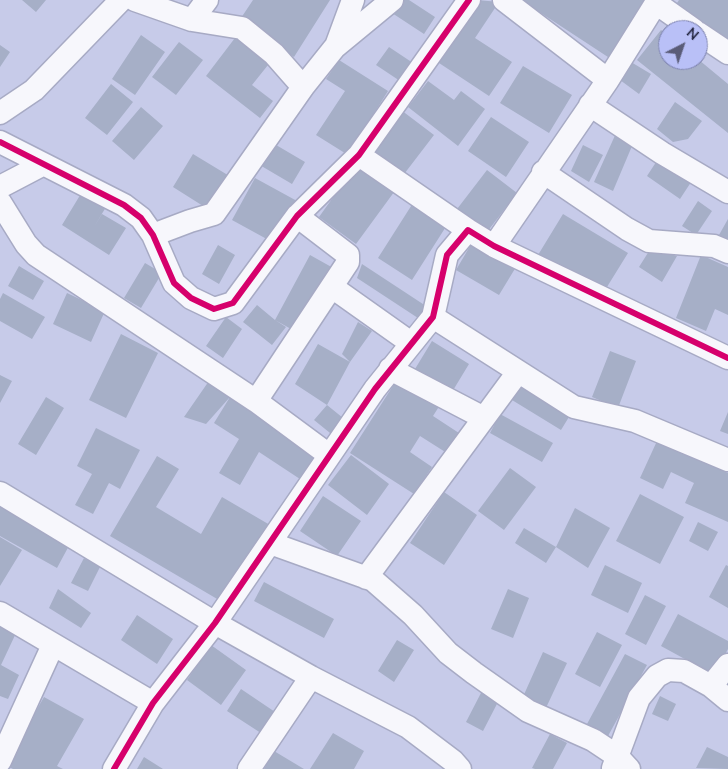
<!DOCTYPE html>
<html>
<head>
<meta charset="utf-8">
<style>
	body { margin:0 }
	#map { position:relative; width:728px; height:769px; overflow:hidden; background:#c7cbe9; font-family:"Nunito Sans",sans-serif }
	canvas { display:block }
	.north { position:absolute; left:658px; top:20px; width:50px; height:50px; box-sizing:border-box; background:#b9c0f7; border:1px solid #7b80ac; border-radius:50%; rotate:41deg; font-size:14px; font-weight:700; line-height:20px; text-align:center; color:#1f213b }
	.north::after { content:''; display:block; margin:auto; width:18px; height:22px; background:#5a5c78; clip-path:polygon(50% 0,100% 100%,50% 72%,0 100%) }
</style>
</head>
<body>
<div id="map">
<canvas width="728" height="769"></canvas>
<div class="north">N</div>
</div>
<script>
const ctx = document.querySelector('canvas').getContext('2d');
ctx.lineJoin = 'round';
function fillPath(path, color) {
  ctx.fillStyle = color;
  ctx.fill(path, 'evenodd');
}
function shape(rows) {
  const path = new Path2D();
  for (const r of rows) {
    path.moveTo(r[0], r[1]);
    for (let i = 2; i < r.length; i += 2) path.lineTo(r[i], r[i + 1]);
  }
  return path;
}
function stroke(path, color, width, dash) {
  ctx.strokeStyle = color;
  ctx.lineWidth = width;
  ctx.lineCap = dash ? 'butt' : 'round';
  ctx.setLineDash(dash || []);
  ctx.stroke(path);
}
fillPath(shape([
	[22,0,46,0,36,12],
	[253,0,330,0,294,57,239,21],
	[400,0,409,0,435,17,424,34,392,13],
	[477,0,499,2,475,38,512,62,489,96,436,61],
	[521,0,647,0,611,59],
	[679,0,728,0,728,49,671,12],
	[661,30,668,35,668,60,699,60,728,84,728,133,637,60],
	[238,34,272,60,252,85,273,101,260,118,206,76],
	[141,35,165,52,135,95,112,79],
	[179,42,203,60,176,95,152,77],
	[0,45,10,52,0,67],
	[389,47,416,65,403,83,376,65],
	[339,60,388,91,348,155,316,135,345,91,326,79],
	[631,62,651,74,639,94,620,80],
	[523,66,572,95,549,133,500,103],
	[428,81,454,100,461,91,485,109,458,146,408,107],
	[111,84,133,102,107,135,85,118],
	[675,102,702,121,688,139,673,142,657,129],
	[141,107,163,126,134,160,112,141],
	[401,110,434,135,398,182,365,156],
	[491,117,529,142,506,177,468,151],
	[617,131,632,146,613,191,594,182],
	[271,142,305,162,292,184,258,164],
	[583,145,603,155,589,182,571,171],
	[662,153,695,176,680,199,647,176],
	[193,154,231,177,211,211,173,187],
	[359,161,397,188,356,244,319,217],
	[487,170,517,193,484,236,454,213],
	[255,178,297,201,274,243,232,220],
	[82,192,106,207,94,227,102,214,126,228,109,255,62,225],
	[698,201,712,211,696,235,682,226],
	[413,203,447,225,412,280,378,258],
	[563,214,628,253,602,295,538,255],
	[728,219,728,239,719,235],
	[473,241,516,267,499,295,456,270],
	[218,245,235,255,219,284,202,274],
	[651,248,677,256,662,282,639,267],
	[310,255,335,269,300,334,275,320,286,327,272,345,243,322,257,305,275,320],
	[701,255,728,267,728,315,715,309,706,331,676,318],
	[145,263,162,273,141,308,124,298],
	[362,264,429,308,421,320,357,278],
	[19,266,44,281,33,300,8,286],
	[3,293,45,317,32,339,0,321,0,299],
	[67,293,105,311,91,342,53,324],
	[226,317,242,329,223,358,206,346],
	[358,322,372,331,350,362,342,354],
	[121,334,158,353,126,418,89,400],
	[432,341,469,364,452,392,415,369],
	[318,344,350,362,327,405,295,384],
	[610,351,636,361,618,408,592,397],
	[0,375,12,381,0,403],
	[211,378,230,397,206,424,184,417],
	[398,378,440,405,433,416,462,435,450,455,420,436,410,452,432,467,414,494,350,453],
	[523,382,572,412,561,430,512,400],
	[46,397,64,408,36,455,18,444],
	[230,397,320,455,303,481,259,452,240,485,219,473,239,439,214,423],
	[327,405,348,422,335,437,314,420],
	[728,412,728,434,720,431],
	[500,414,553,443,542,462,490,433],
	[96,428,140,450,120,489,109,483,93,514,75,505,92,474,77,466],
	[657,441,728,473,728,522,685,503,694,483,671,472,663,489,640,478],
	[351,455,389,484,367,515,328,485],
	[157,456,179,469,156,507,201,534,222,497,270,525,224,603,110,536],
	[510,468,536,487,504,530,478,511],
	[444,492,477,515,444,565,410,543],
	[640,494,684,517,660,564,616,541],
	[323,496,361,521,337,556,300,531],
	[0,502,71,542,57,568,0,536],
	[575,508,610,528,588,568,556,547],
	[698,522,718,532,708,551,689,541],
	[524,528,556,547,546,563,515,543],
	[0,537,22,550,0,586],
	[84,558,100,567,88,591,71,583],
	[605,565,642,583,628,613,591,595],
	[726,565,728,566,728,608,709,597],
	[264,582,334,619,324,638,254,601],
	[58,589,91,613,81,628,49,608],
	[508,589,529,598,513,638,491,629],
	[645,595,666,606,646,645,625,634],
	[678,614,728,641,728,649,714,675,661,646],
	[137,615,173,639,157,664,121,640],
	[0,624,17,631,1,665,19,675,8,699,0,696],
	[597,632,622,645,600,687,575,674],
	[397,640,414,650,394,682,378,671],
	[211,645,246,670,221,705,187,680],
	[543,652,567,663,545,710,522,699],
	[625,654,647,665,608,736,587,724],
	[241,689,281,716,267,737,227,711],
	[482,691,499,700,483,731,466,722],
	[660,696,676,704,668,721,652,714],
	[44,697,84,719,57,766,63,769,13,769,5,765],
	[333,733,364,751,354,769,310,769],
	[550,734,567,743,553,769,535,769,532,768],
	[707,747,728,757,728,769,696,768],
	[274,751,304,769,264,769],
	[144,757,163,769,137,769]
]), '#a6afc7');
const street = shape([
	[135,0,192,20,242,28,274,54,303,87],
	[504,0,608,80],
	[656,3,694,30],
	[192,20,207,0],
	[698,33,728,53],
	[336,46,353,0],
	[590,105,662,153,728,192],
	[0,113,34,90,121,0],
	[0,142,124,205,141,218,153,235,174,283,191,298,214,309,233,303,297,216,359,155,469,0],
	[359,155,468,230],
	[543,172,627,229,649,241,714,246,728,252],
	[0,187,42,165],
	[0,202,26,244,36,255,256,401,329,455],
	[153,235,190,221,214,214,303,87,335,47,392,0],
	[494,246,608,80,658,0],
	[332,287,411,343],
	[433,317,574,407,635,421,728,460],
	[390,369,484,418],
	[256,401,348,262,348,255,297,216],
	[0,493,215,623,311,677,408,727,453,761,460,769],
	[270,543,373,580,413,615,448,653,474,673,528,711,593,740,617,756,629,769],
	[366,578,518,372],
	[0,613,153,703],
	[711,686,728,700],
	[0,761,53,645],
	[613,768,639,698,657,676,668,670,684,671,711,686,728,665],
	[114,769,153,703,215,623,375,389,433,317,447,255,468,230,494,246,728,358],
	[249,769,311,677]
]);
stroke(street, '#a7aac4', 25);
stroke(street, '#f7f7fc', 22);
stroke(shape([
	[0,142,124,205,141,218,153,235,174,283,191,298,214,309,233,303,297,216,359,155,469,0],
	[114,769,153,703,215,623,375,389,433,317,447,255,468,230,494,246,728,358]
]), '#d6006c', 6);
</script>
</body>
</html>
